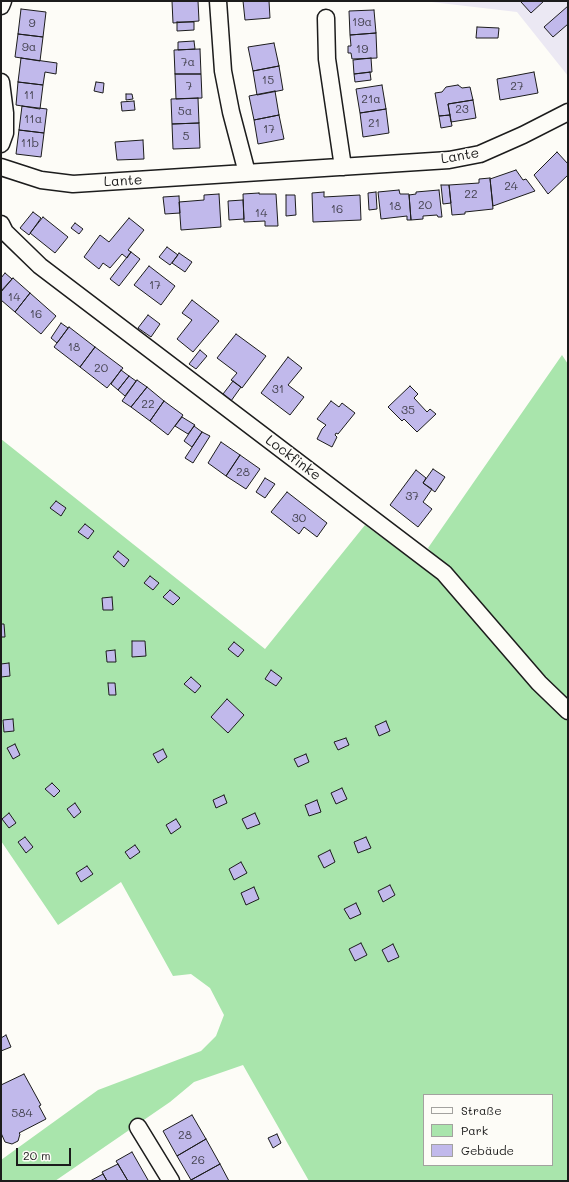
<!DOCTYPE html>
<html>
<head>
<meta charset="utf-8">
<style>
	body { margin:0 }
	#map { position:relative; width:569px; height:1182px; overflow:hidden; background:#fdfcf7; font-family:Mali,sans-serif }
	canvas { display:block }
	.frame { position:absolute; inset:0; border:2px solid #1c1c1c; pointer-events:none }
	.legend { position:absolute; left:423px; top:1094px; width:130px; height:72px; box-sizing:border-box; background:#fdfcf7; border:1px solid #a3a29f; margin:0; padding:5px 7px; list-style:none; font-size:12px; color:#1c1c1c }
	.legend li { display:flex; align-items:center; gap:8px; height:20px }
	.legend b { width:20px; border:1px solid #a3a29f }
	.scale { position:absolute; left:16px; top:1148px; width:55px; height:18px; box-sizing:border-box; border:2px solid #1c1c1c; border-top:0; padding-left:5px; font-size:12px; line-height:14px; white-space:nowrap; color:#1c1c1c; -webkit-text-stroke:3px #fdfcf7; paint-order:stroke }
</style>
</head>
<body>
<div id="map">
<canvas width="569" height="1182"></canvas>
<div class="frame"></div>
<ul class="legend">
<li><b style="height:5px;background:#fdfcf7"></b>Straße</li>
<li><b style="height:11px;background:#a9e5ac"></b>Park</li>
<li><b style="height:11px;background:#c1b9eb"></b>Gebäude</li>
</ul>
<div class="scale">20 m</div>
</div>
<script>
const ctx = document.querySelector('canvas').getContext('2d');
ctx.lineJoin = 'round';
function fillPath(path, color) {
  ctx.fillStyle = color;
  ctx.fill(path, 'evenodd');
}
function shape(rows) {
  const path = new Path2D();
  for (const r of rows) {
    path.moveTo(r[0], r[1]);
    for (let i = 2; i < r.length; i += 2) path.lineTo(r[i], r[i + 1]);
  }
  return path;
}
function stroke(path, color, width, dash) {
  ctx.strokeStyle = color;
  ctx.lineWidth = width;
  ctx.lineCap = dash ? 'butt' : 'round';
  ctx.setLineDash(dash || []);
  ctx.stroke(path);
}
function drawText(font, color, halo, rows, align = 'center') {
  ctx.font = font + ' Mali,sans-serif';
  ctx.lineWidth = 3;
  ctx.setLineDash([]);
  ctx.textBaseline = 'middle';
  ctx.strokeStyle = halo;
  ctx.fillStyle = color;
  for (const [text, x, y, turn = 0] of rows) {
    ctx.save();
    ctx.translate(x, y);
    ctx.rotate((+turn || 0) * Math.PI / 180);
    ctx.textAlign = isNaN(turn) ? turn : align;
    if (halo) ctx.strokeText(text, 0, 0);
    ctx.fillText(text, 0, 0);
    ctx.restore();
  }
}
fillPath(shape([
	[423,1,568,1,568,76,517,12]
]), '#ebe8f3');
fillPath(shape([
	[562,355,568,364,568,704,428,548],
	[1,439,265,649,365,525,445,584,568,717,568,1181,309,1181,243,1065,194,1082,170,1102,55,1181,1,1181,1,1160,98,1090,201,1051,216,1036,224,1015,210,988,191,974,173,976,121,882,58,925,1,841],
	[424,1095,552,1095,552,1165,424,1165]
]), '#a9e5ac');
const building = shape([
	[172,1,198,1,199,21,173,23,172,1],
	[243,1,269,1,270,18,245,20,243,1],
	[522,1,544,1,531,13,521,2,522,1],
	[568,6,568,24,553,37,544,27,568,6],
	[21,9,46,12,43,37,18,34,21,9],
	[374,10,376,33,350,35,349,11,374,10],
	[177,22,194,22,194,30,177,31,177,22],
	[477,27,499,28,498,38,476,38,477,27],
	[376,33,377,58,352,59,351,53,348,53,348,46,351,46,350,35,376,33],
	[18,34,43,37,40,61,15,57,18,34],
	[194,41,195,49,178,50,178,42,194,41],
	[274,43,279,66,253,71,248,47,274,43],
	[200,49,201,74,175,74,174,50,200,49],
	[21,58,57,63,56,74,45,72,43,85,18,82,21,58],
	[371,58,372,72,354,74,353,60,371,58],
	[279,66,283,90,257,95,253,71,279,66],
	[370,72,371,80,355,82,354,74,370,72],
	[534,72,538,93,500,100,497,79,534,72],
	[175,74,201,74,202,98,176,99,175,74],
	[18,82,43,85,40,109,16,105,18,82],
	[96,82,104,83,103,93,94,91,96,82],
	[382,85,386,109,360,113,356,89,382,85],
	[458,85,462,88,470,87,473,100,448,104,450,115,439,116,435,93,442,92,446,87,458,85],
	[275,91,279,115,254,120,249,96,275,91],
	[126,94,132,94,133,99,126,100,126,94],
	[198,98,199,123,172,124,171,99,198,98],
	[473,100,476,118,451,122,448,104,473,100],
	[134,101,135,110,122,111,121,102,134,101],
	[22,106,47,109,44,133,19,130,22,106],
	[386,109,389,133,363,137,360,113,386,109],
	[279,115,284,139,258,144,254,120,279,115],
	[450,115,452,126,441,128,439,116,450,115],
	[199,123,200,148,173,149,172,124,199,123],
	[19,130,44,133,41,157,16,154,19,130],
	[143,140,144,159,117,160,115,142,143,140],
	[557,152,568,164,568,175,548,194,534,175,557,152],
	[516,170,523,180,526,179,535,191,493,206,490,179,516,170],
	[490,178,493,209,465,212,465,214,452,215,449,185,479,183,479,179,490,178],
	[441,185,449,185,451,203,443,204,441,185],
	[399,190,400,194,409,194,411,220,407,220,407,216,381,219,378,192,399,190],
	[439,190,442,217,438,217,437,215,423,216,423,219,411,220,409,195,416,194,416,192,439,190],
	[324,192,324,197,360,195,361,220,313,222,312,193,324,192],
	[376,192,377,209,369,210,368,193,376,192],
	[259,193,259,194,276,194,278,226,265,226,265,221,244,222,243,194,259,193],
	[219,194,221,227,181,230,179,202,204,200,204,195,219,194],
	[286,195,295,195,296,215,286,216,286,195],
	[179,196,180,213,165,214,163,197,179,196],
	[243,200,244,219,229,220,228,201,243,200],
	[33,212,41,218,29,235,20,228,33,212],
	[43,217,68,237,55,253,30,233,43,217],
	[129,218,144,230,128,250,131,252,127,258,122,254,110,268,103,263,99,269,84,257,100,235,109,242,129,218],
	[75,223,83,229,79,234,71,228,75,223],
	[167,247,178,255,170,265,159,257,167,247],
	[131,252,140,259,119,286,110,279,131,252],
	[179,253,192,262,185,272,172,263,179,253],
	[149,266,175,286,161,305,134,285,149,266],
	[5,273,12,279,1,291,1,278,5,273],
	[13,278,30,293,15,312,1,300,1,292,13,278],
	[30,293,56,316,41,334,15,312,30,293],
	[192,300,219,321,193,352,177,339,192,320,182,313,192,300],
	[148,315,160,324,151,337,138,328,148,315],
	[61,323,68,328,57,343,51,338,61,323],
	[69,327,95,347,80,367,54,347,69,327],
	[236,334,266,356,242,388,231,380,237,373,217,358,236,334],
	[95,347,123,368,107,388,80,367,95,347],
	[200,350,207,356,196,369,189,364,200,350],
	[288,357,302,368,288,385,304,397,290,415,261,393,288,357],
	[121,370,129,376,118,390,111,384,121,370],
	[129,376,136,381,125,396,118,390,129,376],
	[137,380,147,387,131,407,122,401,137,380],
	[233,381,241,387,231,401,223,394,233,381],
	[410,386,418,394,414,398,427,412,430,409,436,414,417,432,404,419,402,421,388,407,410,386],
	[147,387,164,401,150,421,131,407,147,387],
	[164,401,183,415,168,435,150,421,164,401],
	[331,401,339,407,342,403,355,413,338,434,336,433,335,435,337,437,332,447,317,439,322,429,326,425,317,419,331,401],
	[182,417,195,425,188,434,175,426,182,417],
	[194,426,202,432,192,447,184,441,194,426],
	[202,432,210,436,193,463,185,458,202,432],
	[221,442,240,455,226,476,208,463,221,442],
	[240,455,260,469,246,489,226,476,240,455],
	[433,469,445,477,435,492,423,483,433,469],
	[416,470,426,478,423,483,432,489,423,502,432,509,418,527,390,505,416,470],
	[265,478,275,484,265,498,256,492,265,478],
	[287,492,327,523,317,537,304,527,299,534,271,512,287,492],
	[56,501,66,508,61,516,50,508,56,501],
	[85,524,94,531,88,539,78,532,85,524],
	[118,551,129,560,124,567,113,557,118,551],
	[150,576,159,583,153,590,144,583,150,576],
	[170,590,180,598,173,605,163,597,170,590],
	[112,597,113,610,103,610,102,598,112,597],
	[1,624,4,624,5,637,1,637,1,624],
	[132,641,145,641,146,656,132,657,132,641],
	[234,642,244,650,238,657,228,649,234,642],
	[115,650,116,662,107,662,106,651,115,650],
	[9,663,10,676,1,677,1,664,9,663],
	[271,670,282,678,276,686,265,679,271,670],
	[191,677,201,686,195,693,184,684,191,677],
	[108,683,115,683,116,695,109,695,108,683],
	[227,699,244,715,228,733,211,717,227,699],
	[13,719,14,731,4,732,3,720,13,719],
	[386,721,390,731,379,736,375,726,386,721],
	[346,738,349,745,338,750,334,742,346,738],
	[15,744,20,755,13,759,7,748,15,744],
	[163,749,167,757,158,763,153,754,163,749],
	[306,754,309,762,298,767,294,759,306,754],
	[52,783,60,791,54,797,45,789,52,783],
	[342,788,347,799,336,804,331,793,342,788],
	[224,795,227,803,216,808,213,800,224,795],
	[317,800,321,812,309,816,305,805,317,800],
	[75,803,81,812,74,818,67,809,75,803],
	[9,813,16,823,9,828,2,819,9,813],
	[255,813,260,824,247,829,242,819,255,813],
	[176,819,181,827,171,834,166,825,176,819],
	[25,837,33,847,26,853,18,842,25,837],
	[366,837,371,848,358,853,354,842,366,837],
	[135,845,140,852,130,859,125,852,135,845],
	[330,850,335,862,324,868,318,856,330,850],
	[241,862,247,873,234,880,229,869,241,862],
	[87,866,93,874,81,882,76,873,87,866],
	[390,885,395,895,383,902,378,891,390,885],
	[254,887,259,899,246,905,241,893,254,887],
	[356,903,361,914,350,919,344,909,356,903],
	[361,943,367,955,355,961,349,949,361,943],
	[393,944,399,957,388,962,382,950,393,944],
	[6,1035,11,1047,1,1051,1,1038,6,1035],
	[24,1074,41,1105,39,1106,46,1119,19,1133,20,1134,18,1141,12,1144,5,1142,1,1133,1,1085,24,1074],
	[192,1115,206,1139,177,1156,163,1131,192,1115],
	[277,1134,281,1143,273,1148,268,1138,277,1134],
	[206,1139,220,1164,191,1180,177,1156,206,1139],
	[132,1152,148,1180,147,1181,128,1181,116,1161,132,1152],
	[118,1164,128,1181,107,1181,102,1172,118,1164],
	[220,1164,229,1181,191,1181,191,1180,220,1164],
	[103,1174,107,1181,90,1181,103,1174]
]);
fillPath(building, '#c1b9eb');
stroke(building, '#1c1c1c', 1);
const minor = shape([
	[218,1,223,71,231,112,247,173],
	[1,6,3,1],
	[326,18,327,59,343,167],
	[1,82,5,113,5,133,1,144],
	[1,167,41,180,73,184,449,160,480,154,523,135,568,112],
	[1,224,5,232,40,266,444,573,539,683,568,711],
	[138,1127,171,1181]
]);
stroke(minor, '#1c1c1c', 19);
stroke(minor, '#fdfcf7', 16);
drawText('12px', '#454350', null, [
	["19a",362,22],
	["9",32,23],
	["9a",29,47],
	["19",362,49],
	["7a",188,62],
	["15",268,80],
	["7",189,86],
	["27",517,86],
	["11",29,95],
	["21a",371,99],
	["23",462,109],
	["5a",185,111],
	["11a",33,119],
	["21",374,123],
	["17",269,129],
	["5",186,136],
	["11b",30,143],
	["24",511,186],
	["22",471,194],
	["20",425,205],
	["18",395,206],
	["16",337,209],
	["14",261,213],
	["17",155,285],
	["14",14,297],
	["16",36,314],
	["18",74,347],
	["20",101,368],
	["31",278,389],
	["22",148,404],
	["35",408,410],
	["28",243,472],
	["37",412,496],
	["30",299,518],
	["584",22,1113],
	["28",185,1135],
	["26",198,1160]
]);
drawText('14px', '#1c1c1c', '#fdfcf7', [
	["Lante",460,156,-10],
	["Lante",123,181,-3],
	["Lockfinke",293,458,37]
]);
</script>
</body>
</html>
